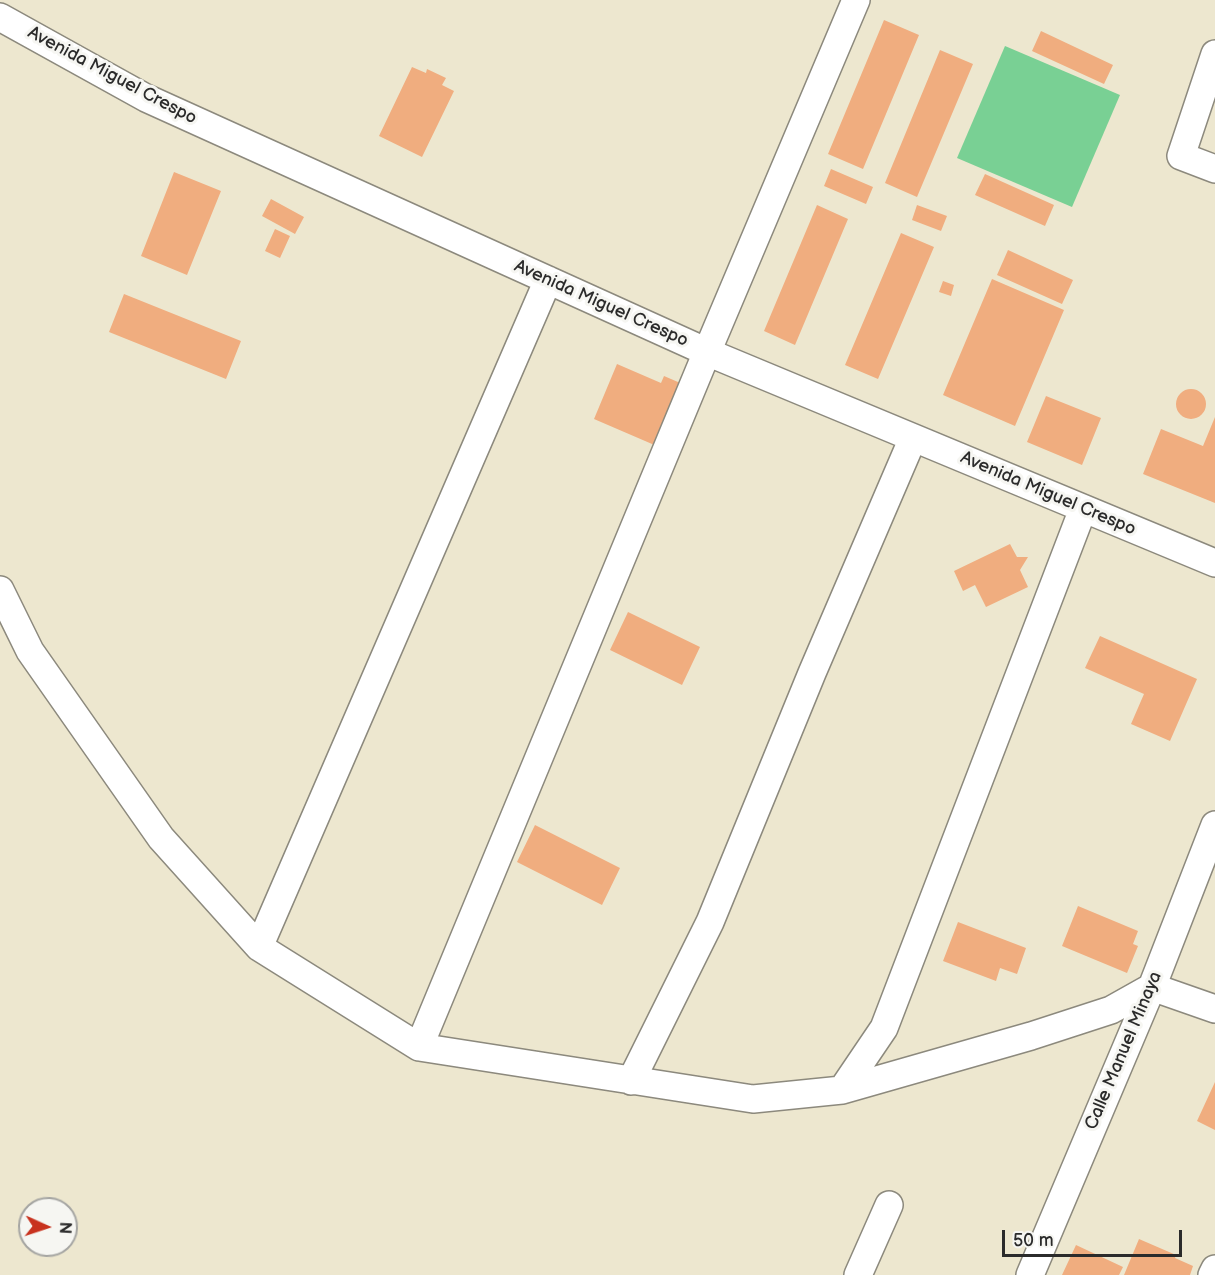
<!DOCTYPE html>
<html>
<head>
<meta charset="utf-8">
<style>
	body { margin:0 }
	#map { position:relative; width:1215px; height:1275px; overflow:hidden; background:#ede7cf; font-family:"Balsamiq Sans",sans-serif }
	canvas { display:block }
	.north { position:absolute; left:18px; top:1197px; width:60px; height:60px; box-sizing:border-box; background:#f6f6f2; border:2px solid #a5a5a2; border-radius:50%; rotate:93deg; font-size:16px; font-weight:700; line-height:24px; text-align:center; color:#2b2b2b }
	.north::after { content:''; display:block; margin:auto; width:21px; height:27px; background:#c8321e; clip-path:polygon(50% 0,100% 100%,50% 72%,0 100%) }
	.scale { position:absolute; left:1002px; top:1230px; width:180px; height:27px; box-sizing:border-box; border:3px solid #2b2b2b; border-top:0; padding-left:8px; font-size:18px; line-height:21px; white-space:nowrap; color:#2b2b2b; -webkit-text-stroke:4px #f6f6f2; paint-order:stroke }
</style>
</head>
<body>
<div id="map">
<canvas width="1215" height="1275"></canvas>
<div class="north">N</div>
<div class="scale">50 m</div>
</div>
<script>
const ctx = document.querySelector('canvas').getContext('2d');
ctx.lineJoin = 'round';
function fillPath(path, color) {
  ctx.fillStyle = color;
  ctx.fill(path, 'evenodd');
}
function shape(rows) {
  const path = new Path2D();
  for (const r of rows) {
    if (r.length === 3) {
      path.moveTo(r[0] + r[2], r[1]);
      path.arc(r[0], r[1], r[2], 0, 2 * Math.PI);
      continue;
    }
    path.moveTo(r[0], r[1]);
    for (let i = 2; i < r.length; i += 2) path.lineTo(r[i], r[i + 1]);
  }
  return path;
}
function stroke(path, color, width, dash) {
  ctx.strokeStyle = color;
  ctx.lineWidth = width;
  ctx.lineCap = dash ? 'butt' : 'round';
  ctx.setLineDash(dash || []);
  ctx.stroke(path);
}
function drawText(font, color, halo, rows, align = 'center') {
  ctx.font = font + ' "Balsamiq Sans",sans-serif';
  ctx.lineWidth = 6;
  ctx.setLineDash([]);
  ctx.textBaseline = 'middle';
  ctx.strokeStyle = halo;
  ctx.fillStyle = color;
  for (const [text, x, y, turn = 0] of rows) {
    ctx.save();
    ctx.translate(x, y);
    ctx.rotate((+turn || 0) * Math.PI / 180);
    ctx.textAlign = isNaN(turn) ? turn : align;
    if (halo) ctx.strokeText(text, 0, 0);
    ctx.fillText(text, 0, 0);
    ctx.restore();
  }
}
fillPath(shape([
	[1005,46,1120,95,1072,207,957,158]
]), '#79d094');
fillPath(shape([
	[884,20,919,35,863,169,828,154],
	[1041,31,1113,65,1104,84,1032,51],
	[940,50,973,64,917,197,885,183],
	[412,67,426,73,427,69,446,78,442,85,454,91,422,157,379,136],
	[831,169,873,187,866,204,824,186],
	[174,172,221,191,187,275,141,256],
	[985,174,1054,205,1045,226,975,195],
	[271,199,304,217,295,234,262,216],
	[817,205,848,219,795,345,764,331],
	[917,205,947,216,941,231,912,220],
	[275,229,290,236,280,258,265,251],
	[901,233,934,247,878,379,845,365],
	[1008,250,1073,280,1062,304,997,275],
	[992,279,1064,310,1015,426,943,395],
	[943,281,954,285,951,296,939,292],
	[124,294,241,341,226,379,109,332],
	[617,364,661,383,664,376,685,385,659,447,594,419],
	[1191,404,15],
	[1046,396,1101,418,1082,465,1027,442],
	[1215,417,1215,503,1143,474,1161,429,1203,446],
	[1010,544,1017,557,1028,557,1020,570,1028,587,986,607,975,585,963,591,954,571],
	[628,612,700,647,682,685,610,650],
	[1100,636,1197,679,1170,741,1131,724,1144,694,1085,668],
	[535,825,620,868,602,905,517,862],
	[1078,906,1138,931,1133,944,1138,946,1127,973,1062,946],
	[958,922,1026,948,1017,974,1000,968,996,981,943,961],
	[1215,1082,1215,1130,1197,1121],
	[1139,1239,1176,1255,1175,1258,1193,1266,1190,1275,1124,1275],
	[1076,1245,1123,1267,1119,1275,1062,1275]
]), '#f0ad7f');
const street = shape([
	[0,17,146,98,707,352,1215,563],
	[1215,54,1181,156,1215,169],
	[1083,509,884,1028,842,1090,1031,1036,1111,1010,1152,987,1215,1009],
	[0,590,30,651,161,838,259,947,419,1047,753,1099,842,1090],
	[259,947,548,280],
	[419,1047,707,352,856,0],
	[631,1081,710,922,812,673,913,438],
	[858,1275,889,1205],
	[1030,1275,1152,987,1215,825],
	[1212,1275,1215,1269]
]);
stroke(street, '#8c897d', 30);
stroke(street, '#fff', 27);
drawText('18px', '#2b2b2b', '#f6f6f2', [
	["Avenida Miguel Crespo",112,76,28],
	["Avenida Miguel Crespo",601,304,24],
	["Avenida Miguel Crespo",1048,494,23],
	["Calle Manuel Minaya",1124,1051,-67]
]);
</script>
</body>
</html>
